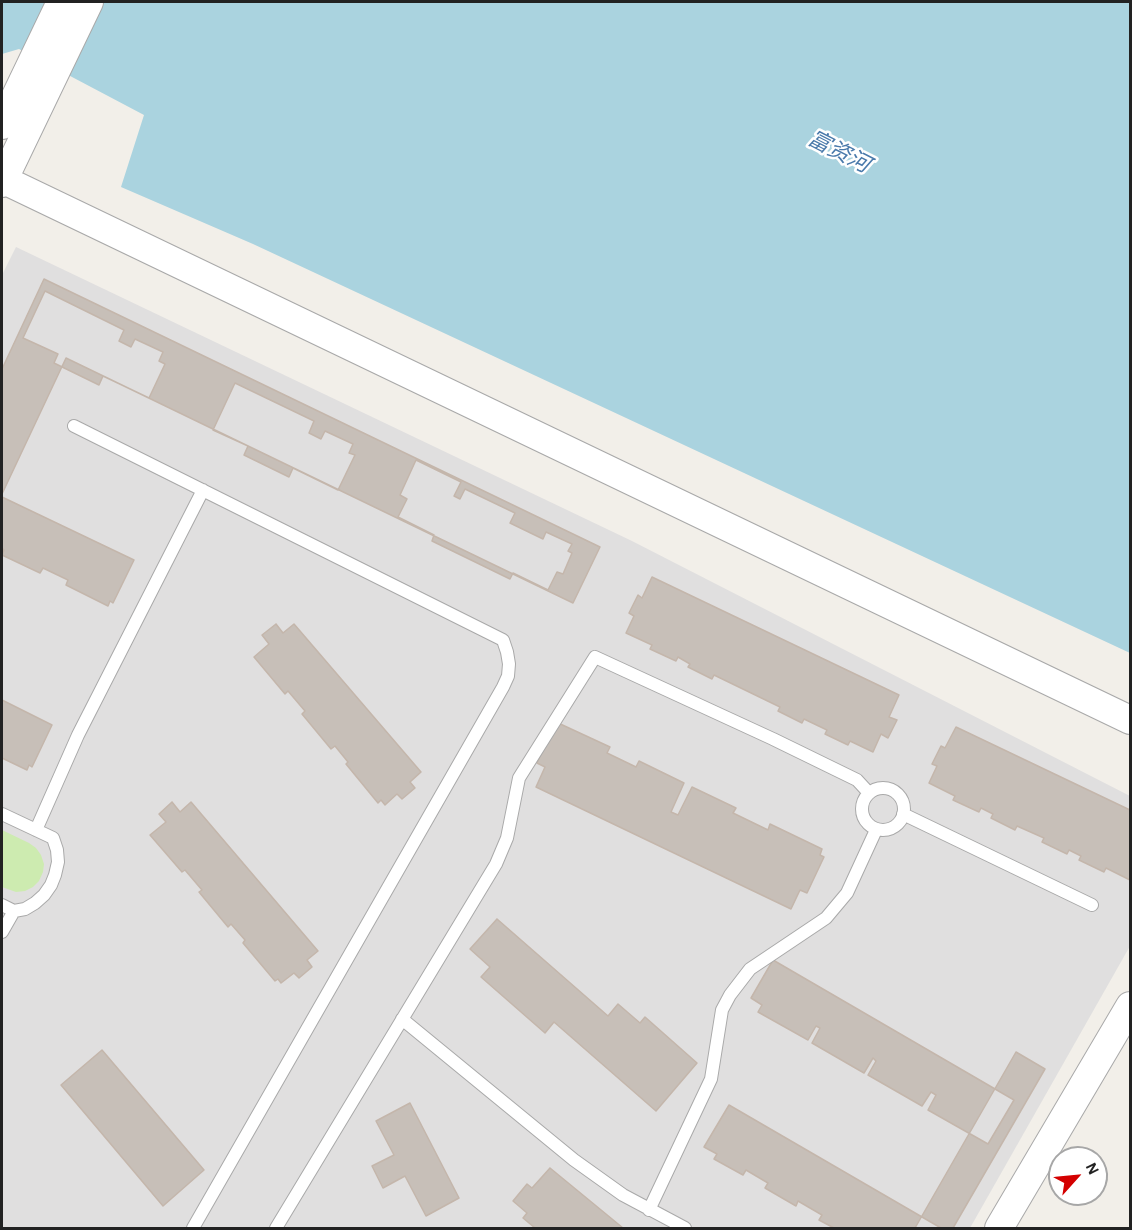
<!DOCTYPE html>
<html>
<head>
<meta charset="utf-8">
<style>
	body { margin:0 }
	#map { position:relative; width:1132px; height:1230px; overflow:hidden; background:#f2efe9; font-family:"Alegreya Sans",sans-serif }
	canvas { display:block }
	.frame { position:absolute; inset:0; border:3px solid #222; pointer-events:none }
	.north { position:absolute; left:1048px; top:1146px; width:60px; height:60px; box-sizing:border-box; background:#fff; border:2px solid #a7a7a7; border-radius:50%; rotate:63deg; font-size:16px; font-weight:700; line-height:24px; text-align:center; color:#222 }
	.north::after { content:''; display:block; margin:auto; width:21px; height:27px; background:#d40000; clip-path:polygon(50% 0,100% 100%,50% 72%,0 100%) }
</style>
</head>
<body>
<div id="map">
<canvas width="1132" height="1230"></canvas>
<div class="frame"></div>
<div class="north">N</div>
</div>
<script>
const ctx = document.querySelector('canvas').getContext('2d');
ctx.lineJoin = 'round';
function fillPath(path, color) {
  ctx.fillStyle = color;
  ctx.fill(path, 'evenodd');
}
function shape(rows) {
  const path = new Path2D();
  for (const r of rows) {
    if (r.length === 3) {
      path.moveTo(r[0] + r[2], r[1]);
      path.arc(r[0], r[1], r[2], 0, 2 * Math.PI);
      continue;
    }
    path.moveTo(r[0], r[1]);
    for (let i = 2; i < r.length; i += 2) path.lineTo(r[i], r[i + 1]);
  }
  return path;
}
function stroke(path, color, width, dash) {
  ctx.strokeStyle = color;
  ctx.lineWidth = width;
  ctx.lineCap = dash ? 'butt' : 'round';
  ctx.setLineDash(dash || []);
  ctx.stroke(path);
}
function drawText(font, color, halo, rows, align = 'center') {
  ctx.font = font + ' "Alegreya Sans","Noto Sans SC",sans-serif';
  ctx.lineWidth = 5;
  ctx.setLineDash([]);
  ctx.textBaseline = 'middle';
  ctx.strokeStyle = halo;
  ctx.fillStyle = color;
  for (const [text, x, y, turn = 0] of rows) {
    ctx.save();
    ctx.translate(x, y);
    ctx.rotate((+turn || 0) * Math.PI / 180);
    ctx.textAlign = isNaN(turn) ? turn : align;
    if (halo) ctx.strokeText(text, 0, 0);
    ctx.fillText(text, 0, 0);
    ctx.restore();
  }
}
fillPath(shape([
	[16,247,632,541,1130,796,1130,946,970,1228,2,1228,2,275]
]), '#e0dfdf');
fillPath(shape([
	[2,830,29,843,36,848,41,855,44,864,43,872,39,881,33,887,25,891,16,892,2,887]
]), '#cdebb0');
fillPath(shape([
	[2,2,1130,2,1130,653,253,244,121,187,144,115,19,49,2,54]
]), '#aad3df');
const building = shape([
	[44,279,600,547,573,603,66,358,2,494,2,369,44,279],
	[45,291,124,330,119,341,131,347,135,339,163,352,159,361,165,364,149,398,103,376,99,385,54,363,58,354,23,338,45,291],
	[235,383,314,421,309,433,321,439,325,431,353,444,349,453,355,455,338,490,293,468,289,477,244,455,248,446,213,430,235,383],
	[416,460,461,482,454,496,460,499,465,489,515,513,510,523,543,539,546,532,572,544,568,551,572,553,563,574,557,572,548,590,513,573,510,579,432,541,434,535,398,517,407,499,400,495,416,460],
	[2,497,134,560,113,603,110,601,108,606,66,585,68,580,43,568,40,573,2,555,4,550,2,548,2,497],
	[652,577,899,695,889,717,897,720,888,738,881,734,873,752,850,741,848,745,825,734,827,730,804,719,802,723,778,711,780,707,714,675,712,679,688,667,690,664,678,657,676,661,650,649,652,645,626,633,634,616,629,613,638,595,642,598,652,577],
	[276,624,283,633,294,624,421,772,410,782,415,788,402,799,397,794,385,805,381,800,378,803,346,764,348,762,335,746,331,749,302,714,305,711,288,691,285,694,254,657,269,644,262,635,276,624],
	[2,700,52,725,32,767,29,765,27,770,2,758,2,700],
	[556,722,610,747,607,753,636,767,639,761,684,783,671,812,678,815,692,787,736,808,733,813,768,830,770,824,822,849,820,855,824,857,807,893,800,890,791,909,536,787,545,767,537,763,556,722],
	[956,727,1130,810,1130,880,1106,868,1104,872,1079,860,1081,856,1069,850,1067,854,1042,842,1044,838,1017,826,1015,830,991,818,993,814,981,808,979,812,953,800,955,796,929,783,937,766,932,764,941,746,945,748,956,727],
	[172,802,180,812,191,802,318,951,307,960,312,967,299,978,294,973,281,983,278,979,275,981,243,943,245,940,231,924,228,927,199,892,202,890,185,870,182,872,150,835,166,822,159,814,172,802],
	[497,919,608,1016,618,1004,640,1023,645,1017,697,1063,656,1111,554,1022,545,1033,481,977,490,967,470,949,497,919],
	[773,960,1014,1100,988,1144,928,1110,936,1095,931,1092,922,1106,868,1075,876,1061,873,1058,864,1073,812,1043,820,1028,816,1026,808,1040,758,1012,762,1005,751,998,773,960],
	[102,1050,204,1170,163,1206,61,1085,102,1050],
	[1016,1052,1045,1069,953,1228,915,1228,1016,1052],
	[410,1103,459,1198,426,1216,405,1176,383,1188,372,1166,394,1155,376,1121,410,1103],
	[729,1105,941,1228,834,1228,819,1220,822,1215,798,1201,796,1206,765,1188,768,1183,746,1170,743,1175,714,1159,717,1154,704,1147,729,1105],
	[550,1168,623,1228,535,1228,523,1218,527,1213,513,1201,527,1184,532,1188,550,1168]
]);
fillPath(building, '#c7bfb8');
stroke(building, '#c4b6ab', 1.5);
const service = shape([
	[74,426,503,640,507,652,509,664,508,676,503,687,193,1228],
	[883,809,21],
	[2,814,53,838,57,850,58,862,55,875,51,885,44,895,35,903,25,909,14,911,2,905],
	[903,814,1092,905],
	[36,830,78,735,203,490],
	[2,932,14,911],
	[402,1019,574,1160,623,1195,685,1228],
	[649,1210,711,1079,722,1010,730,995,750,969,826,918,847,893,876,830],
	[276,1228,496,864,507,838,519,778,595,657,773,739,857,780,869,793]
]);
const tertiary = shape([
	[2,125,61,2],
	[2,179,1130,720],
	[2,183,89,2],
	[999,1228,1130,1006]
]);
stroke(service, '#a9a9a9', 14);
stroke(tertiary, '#a9a9a9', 30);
stroke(service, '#fff', 12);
stroke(tertiary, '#fff', 28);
drawText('italic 22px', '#4a7aab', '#fff', [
	["富资河",839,152,27]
]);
</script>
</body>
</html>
